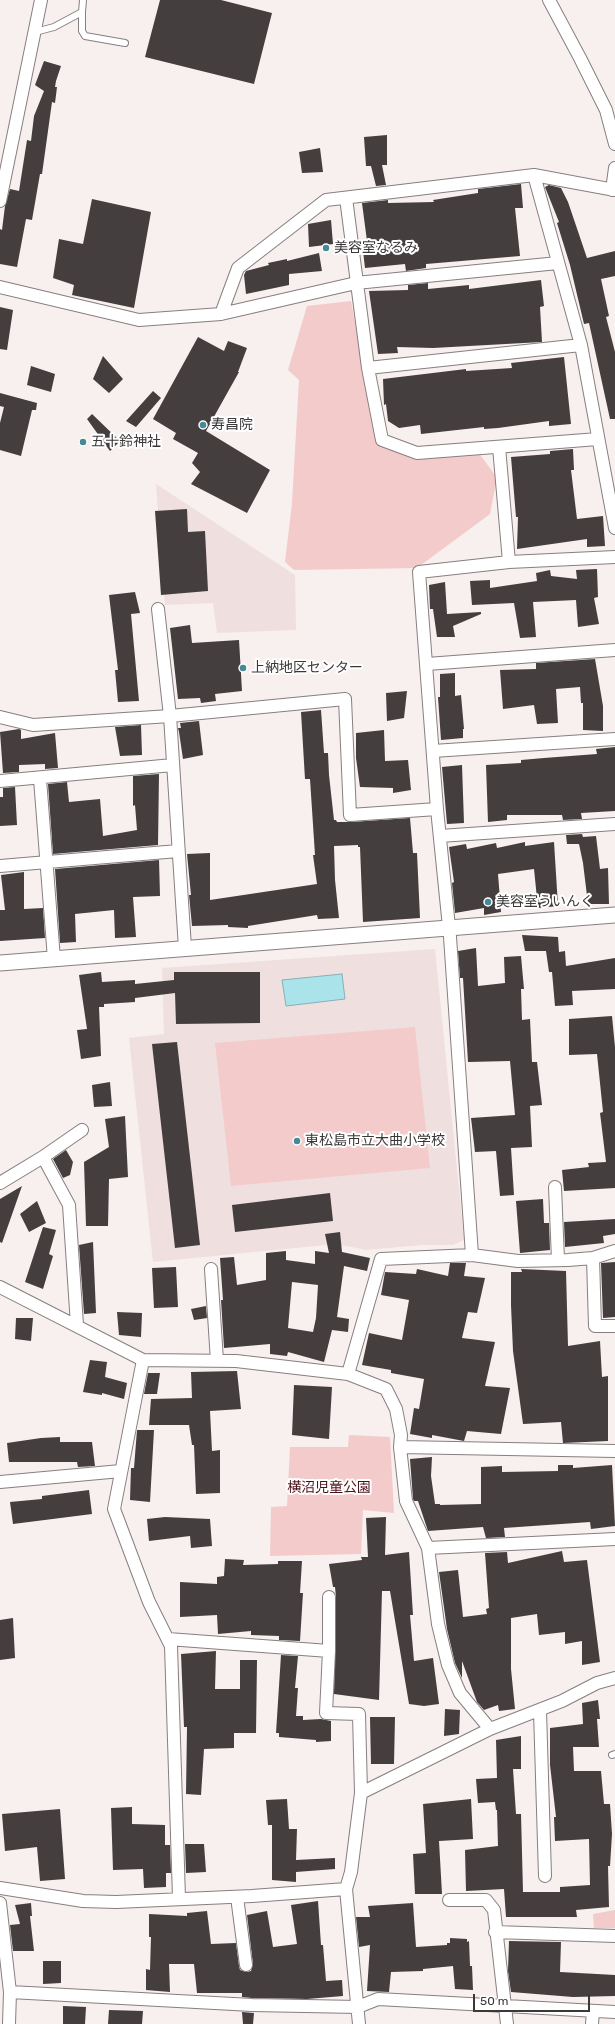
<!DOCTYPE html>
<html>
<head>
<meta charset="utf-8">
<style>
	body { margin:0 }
	#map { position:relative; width:615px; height:2024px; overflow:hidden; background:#f8efef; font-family:Rubik,sans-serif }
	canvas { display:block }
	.scale { position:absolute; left:473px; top:1994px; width:117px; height:18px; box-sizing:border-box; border:2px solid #3b3838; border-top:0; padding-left:5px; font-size:12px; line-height:14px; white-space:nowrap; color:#3b3838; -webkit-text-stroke:3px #fff; paint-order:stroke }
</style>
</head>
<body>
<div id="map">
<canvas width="615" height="2024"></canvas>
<div class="scale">50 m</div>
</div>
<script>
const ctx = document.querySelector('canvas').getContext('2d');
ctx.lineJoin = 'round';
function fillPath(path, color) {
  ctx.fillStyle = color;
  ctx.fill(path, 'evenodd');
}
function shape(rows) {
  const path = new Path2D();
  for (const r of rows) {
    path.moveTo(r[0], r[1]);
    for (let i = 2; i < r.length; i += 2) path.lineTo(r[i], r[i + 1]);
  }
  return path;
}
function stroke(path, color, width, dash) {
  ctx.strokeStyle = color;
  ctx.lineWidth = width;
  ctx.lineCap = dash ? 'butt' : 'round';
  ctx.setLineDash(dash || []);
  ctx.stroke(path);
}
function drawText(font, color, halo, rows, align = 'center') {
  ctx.font = font + ' Rubik,"Noto Sans JP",sans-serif';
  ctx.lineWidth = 4;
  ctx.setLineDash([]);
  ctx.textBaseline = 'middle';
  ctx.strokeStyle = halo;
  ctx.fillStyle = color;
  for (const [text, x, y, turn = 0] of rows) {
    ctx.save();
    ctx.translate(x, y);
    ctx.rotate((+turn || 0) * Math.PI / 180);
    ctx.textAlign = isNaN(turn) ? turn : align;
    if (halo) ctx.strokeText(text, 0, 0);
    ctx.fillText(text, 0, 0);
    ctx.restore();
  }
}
fillPath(shape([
	[156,484,295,575,296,630,217,633,213,603,165,605],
	[435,949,464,1240,453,1245,422,1245,366,1250,336,1244,153,1262,129,1038,164,1034,162,968]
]), '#f0dfdf');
fillPath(shape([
	[351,301,377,438,416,458,479,453,497,478,490,514,417,568,294,570,285,562,292,503,299,380,288,370,307,306],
	[415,1027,430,1168,231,1186,215,1043],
	[349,1435,390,1437,394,1513,363,1510,361,1554,270,1556,271,1507,287,1506,290,1447,348,1447],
	[615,1910,615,1928,594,1928,593,1914]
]), '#f4cbcb');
const water = shape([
	[342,974,345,999,286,1006,282,980,342,974]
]);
fillPath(water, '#aae3ea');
stroke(water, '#89b0b5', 1);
fillPath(shape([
	[160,0,221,0,272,13,254,84,145,57],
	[44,61,61,66,56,81,55,87,57,87,55,103,52,102,42,174,40,174,32,220,26,219,17,267,0,264,0,229,2,230,5,206,10,189,19,191,27,140,31,141,34,116,44,91,35,85],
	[387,135,387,165,382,165,386,185,376,186,371,166,366,166,364,137],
	[320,148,323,172,302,173,299,152],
	[521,184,523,208,515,208,520,256,426,264,426,268,406,271,405,264,365,268,362,242,367,241,362,203,388,200,388,203,434,202,433,200,478,193,478,189],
	[549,185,561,188,568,202,587,258,615,251,615,276,601,279,609,316,606,317,615,352,615,419,610,419,589,323,584,324,570,265,557,223,559,222,545,187],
	[92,199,151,212,134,308,72,295,74,285,53,278,59,239,83,244],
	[331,220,333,244,309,247,308,224],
	[319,253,322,271,289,274,289,285,246,294,244,275,246,271,269,265,268,263,287,259,287,261],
	[541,280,544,306,540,307,542,342,433,348,397,347,398,353,378,354,369,291,408,290,408,285,428,283,428,289,469,285,469,289],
	[0,307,13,310,7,350,0,349],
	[198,337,224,351,228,341,247,348,238,372,239,372,206,431,270,470,247,513,191,484,200,472,192,463,198,453,173,439,176,433,153,419],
	[103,356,123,379,109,393,93,379],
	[564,357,571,424,549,426,549,421,498,428,484,429,484,427,421,434,420,425,399,428,388,421,386,404,384,405,383,379,466,369,466,371,512,368,511,363],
	[31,366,55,374,51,392,27,385],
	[153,391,161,398,136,427,126,421],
	[0,393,37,403,36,410,32,410,21,456,0,450,0,423,4,407,0,406],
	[92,414,120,441,110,451,87,419],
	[573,449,574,470,571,470,577,519,603,516,605,546,587,547,587,539,517,549,518,517,516,517,511,457,550,454,550,451],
	[187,509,188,532,205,531,208,591,161,595,155,511],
	[597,569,598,597,594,598,599,624,578,627,576,600,533,602,536,637,520,638,514,603,472,605,470,581,490,580,490,588,537,581,536,573,550,570,551,576,577,579,576,570],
	[445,582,447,614,481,612,481,614,453,626,455,637,437,637,433,609,430,609,429,585],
	[135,592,140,613,131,614,139,701,118,702,115,670,118,670,109,595],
	[190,625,192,643,239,640,242,691,215,694,216,701,201,703,200,698,178,699,170,628],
	[595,659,603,706,603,731,583,730,583,703,581,703,580,687,556,689,558,723,537,724,534,705,503,709,500,670,536,669,536,663],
	[455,673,455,696,461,695,464,729,463,729,463,738,441,740,438,697,440,697,440,674],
	[407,691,404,718,387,721,386,693],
	[321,710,324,753,328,753,329,775,334,820,336,820,337,822,351,822,410,818,413,853,417,853,420,918,363,922,360,847,358,847,358,845,334,846,335,880,339,918,318,919,317,915,248,926,248,928,228,927,228,925,192,926,189,895,191,895,187,854,210,853,210,900,317,884,313,855,315,855,310,779,305,779,301,712],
	[199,721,203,755,183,759,179,732,178,728,181,728,180,723],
	[141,725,142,755,120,756,115,727],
	[19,729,21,730,21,739,55,733,58,768,45,769,45,764,19,765,19,772,3,773,0,732],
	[384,730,385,761,408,760,411,790,393,793,393,788,360,787,356,758,356,733],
	[615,747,615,811,581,813,582,819,563,820,562,815,507,815,507,820,488,822,486,765,521,763,521,760,544,758,597,754,596,749],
	[462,765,464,823,447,824,442,767],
	[159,774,158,845,53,854,48,784,67,782,69,802,100,799,103,836,137,830,135,805,133,806,133,776],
	[15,787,17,825,0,826,0,797,3,797,3,788],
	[582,834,583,837,596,836,600,869,608,868,609,904,588,904,583,863,579,844,567,844,566,835],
	[525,842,525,846,554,842,558,906,538,908,534,869,498,874,501,912,484,915,484,908,455,913,452,883,454,882,449,847,466,844,467,849,496,843,497,848],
	[159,860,160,896,133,897,136,937,115,938,114,910,75,914,76,942,60,943,55,869],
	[24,872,24,909,43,908,45,938,0,941,0,910,5,910,1,875],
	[522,935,558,937,559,952,565,951,566,966,615,958,615,989,572,991,573,1005,555,1006,552,972,549,972,546,951,525,951],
	[476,948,478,986,505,983,504,957,521,956,524,989,521,989,522,1020,530,1019,532,1062,537,1062,542,1105,530,1106,532,1147,511,1148,514,1195,500,1196,496,1151,475,1152,471,1118,515,1115,510,1061,468,1062,463,978,460,978,458,951],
	[101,972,102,982,135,980,135,984,174,980,174,972,260,972,260,1023,176,1024,175,993,135,998,135,1002,104,1004,104,1007,99,1007,101,1056,81,1059,77,1030,87,1029,79,975],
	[612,1016,615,1047,615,1188,564,1191,562,1170,589,1167,588,1163,606,1162,600,1113,603,1112,597,1054,569,1055,569,1019],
	[177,1042,200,1245,175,1248,152,1044],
	[110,1082,112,1106,94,1107,92,1085],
	[125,1116,128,1177,109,1179,108,1226,86,1226,84,1162,109,1147,105,1119],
	[66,1150,73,1162,70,1175,63,1178,53,1159],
	[22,1186,2,1243,0,1242,0,1199],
	[330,1193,333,1221,235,1232,232,1205],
	[543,1199,544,1223,549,1223,550,1250,520,1253,516,1201],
	[37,1201,46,1223,29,1232,20,1214],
	[615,1219,615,1234,603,1236,604,1243,565,1247,564,1222],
	[43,1227,56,1230,49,1254,53,1256,43,1289,25,1282],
	[340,1232,342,1252,370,1258,367,1271,344,1266,337,1317,349,1319,348,1332,332,1330,324,1362,288,1352,287,1356,270,1354,270,1344,224,1348,221,1300,223,1300,220,1258,234,1257,237,1285,266,1280,266,1253,286,1251,286,1260,315,1264,315,1251,329,1253,325,1234],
	[292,1282,318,1285,316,1318,313,1332,288,1328],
	[93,1242,96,1313,84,1314,79,1245],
	[615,1262,615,1317,603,1318,601,1263],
	[450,1263,466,1263,464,1276,485,1278,477,1313,468,1312,462,1338,495,1342,485,1386,510,1388,501,1434,467,1431,464,1441,432,1435,432,1438,410,1434,414,1408,419,1409,424,1379,391,1373,391,1370,362,1365,369,1333,402,1340,409,1300,381,1295,385,1272,416,1274,417,1269,448,1276],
	[176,1267,178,1307,154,1308,152,1268],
	[521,1269,566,1271,568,1346,600,1341,602,1377,608,1376,608,1441,563,1443,561,1422,523,1424,513,1351,511,1305,511,1272,522,1272],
	[206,1306,207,1318,194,1320,191,1309],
	[117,1312,142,1313,141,1337,119,1335],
	[16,1318,33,1318,31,1341,15,1339],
	[90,1360,107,1362,105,1377,127,1383,124,1399,102,1393,102,1395,83,1392],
	[237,1371,241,1409,210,1411,212,1451,220,1450,220,1493,196,1494,194,1445,192,1445,189,1425,149,1425,151,1399,192,1398,191,1372],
	[148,1373,160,1373,157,1394,144,1394],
	[294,1385,332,1387,329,1439,292,1435],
	[137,1430,154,1430,150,1502,130,1500,131,1468,134,1468],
	[60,1437,60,1442,92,1442,95,1466,78,1467,77,1462,9,1462,7,1443,41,1438],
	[432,1457,431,1476,435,1504,440,1504,440,1505,481,1504,481,1467,502,1466,502,1472,558,1471,558,1465,573,1465,573,1468,612,1465,615,1526,591,1529,590,1522,504,1528,505,1537,486,1538,483,1527,428,1531,418,1501,414,1501,413,1499,410,1459],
	[89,1490,92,1514,13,1524,10,1502,42,1499,42,1496],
	[165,1517,210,1519,212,1546,191,1548,190,1536,149,1541,147,1519],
	[386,1517,385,1555,409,1552,413,1615,410,1615,414,1661,433,1658,439,1704,424,1706,409,1704,390,1591,382,1591,379,1700,334,1694,336,1597,335,1587,333,1587,329,1564,362,1560,361,1557,368,1557,366,1518],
	[562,1551,564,1562,587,1560,600,1662,582,1665,582,1641,565,1644,565,1632,539,1635,537,1614,511,1618,511,1669,515,1709,499,1711,498,1705,484,1710,477,1702,462,1661,462,1678,455,1663,447,1629,439,1572,458,1570,463,1617,487,1614,486,1609,489,1608,485,1553,507,1552,508,1563],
	[225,1559,244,1560,243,1565,278,1564,278,1561,302,1561,300,1593,303,1593,300,1641,279,1640,279,1636,251,1635,251,1631,218,1634,217,1615,180,1617,180,1582,217,1584,217,1577,224,1576],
	[13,1618,15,1658,0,1660,0,1620],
	[216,1651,215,1689,240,1689,240,1660,257,1660,256,1733,234,1733,234,1748,204,1749,201,1795,186,1794,187,1727,184,1727,181,1654],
	[281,1655,298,1656,295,1688,298,1688,296,1716,303,1716,303,1720,321,1719,331,1721,331,1741,316,1742,316,1740,279,1737,279,1733,276,1733],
	[598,1700,600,1719,597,1719,599,1747,573,1747,574,1771,601,1771,604,1804,610,1804,612,1834,610,1866,608,1866,609,1907,576,1910,577,1917,506,1917,504,1889,466,1891,465,1850,498,1846,497,1810,496,1810,495,1802,478,1803,476,1779,497,1778,496,1740,521,1736,521,1769,513,1769,516,1814,521,1814,523,1892,560,1892,560,1887,590,1885,589,1839,555,1841,554,1817,556,1817,550,1765,550,1728,583,1724,582,1703],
	[445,1709,460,1710,459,1734,444,1736],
	[370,1717,395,1717,394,1764,371,1764],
	[287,1799,289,1829,297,1829,296,1860,335,1858,335,1869,296,1872,296,1882,272,1880,272,1825,268,1825,266,1800],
	[471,1799,473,1839,439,1841,442,1894,415,1894,413,1854,426,1853,423,1804],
	[132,1807,132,1824,165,1825,165,1845,170,1845,171,1873,166,1873,166,1887,144,1888,143,1869,113,1870,111,1808],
	[60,1809,65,1879,40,1881,37,1847,5,1851,2,1814],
	[185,1844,204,1844,206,1872,186,1873],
	[318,1901,321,1945,323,1945,326,1981,342,1980,343,1996,307,1999,252,1998,242,1997,242,1993,197,1993,194,1964,169,1964,170,1992,146,1990,146,1969,150,1970,151,1937,149,1937,149,1914,187,1916,187,1913,207,1911,211,1944,236,1943,239,1966,240,1970,247,1972,251,1971,253,1964,247,1915,267,1911,273,1947,297,1944,291,1905],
	[31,1903,32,1916,30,1916,34,1951,13,1951,10,1925,20,1924,15,1905],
	[413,1903,416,1947,447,1945,447,1943,450,1943,450,1938,467,1939,467,1942,469,1941,470,1966,472,1966,473,1990,455,1989,453,1966,423,1969,423,1971,391,1972,389,1992,367,1991,370,1945,359,1947,356,1917,370,1917,368,1906],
	[509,1941,561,1942,560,1972,615,1975,615,1996,573,1997,511,1992,508,1971],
	[43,1961,61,1961,61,1983,43,1984],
	[63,2006,86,2007,85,2024,63,2024],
	[109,2010,143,2011,142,2024,108,2024],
	[242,2012,254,2013,253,2024,243,2024]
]), '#443e3e');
const service = shape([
	[82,12,82,31,85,36,125,43],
	[35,32,54,27,82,12,83,0],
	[612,1755,615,1754]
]);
const minor = shape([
	[549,0,580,58,606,110,615,144],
	[534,175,581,345,615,528],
	[612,190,615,168],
	[346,198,368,368,382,440,417,453,598,439],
	[0,201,41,0],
	[0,287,139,320,221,314,356,283,558,263],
	[221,314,238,268,326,200,534,175,615,190],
	[368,368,581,345],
	[499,447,509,562],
	[158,609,170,716,185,948],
	[427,664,615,650],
	[0,717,33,725,170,716,345,699,350,815,437,809],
	[433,751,615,739],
	[40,779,54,959],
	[0,781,173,765],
	[440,836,615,824],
	[0,866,178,851],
	[43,1157,69,1205,77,1325],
	[0,1183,43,1157,82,1130],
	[555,1187,558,1260],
	[472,1255,450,937,437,809,419,572,509,562,615,557],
	[593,1258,595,1326,615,1326],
	[211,1269,217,1361],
	[0,1287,143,1360,236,1361,348,1374,386,1389,396,1409,401,1435,400,1447,406,1501,428,1548,438,1624,448,1665,460,1693,490,1729],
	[143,1360,114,1509,149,1602,171,1646,179,1898],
	[348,1374,381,1259,472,1255,518,1261,568,1260,593,1258,615,1251],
	[400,1447,615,1451],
	[0,1482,121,1471],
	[428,1548,615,1539],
	[168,1639,329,1651,326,1713,359,1714,361,1793],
	[329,1651,329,1597],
	[540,1711,545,1876],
	[0,1888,83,1901,116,1902,252,1896,346,1889,351,1872,361,1793,490,1729,562,1701,597,1683,615,1678],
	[346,1889,359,2024],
	[237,1897,246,1965],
	[449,1900,486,1900,494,1910,507,2024],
	[0,1903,10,1992,9,2024],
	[495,1932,615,1936],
	[10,1992,252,2005,358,2007,378,1999,615,2012],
	[592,2024,593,2011]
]);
const tertiary = shape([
	[0,963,615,915]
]);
stroke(service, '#867f7f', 8);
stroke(minor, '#867f7f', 14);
stroke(tertiary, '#867f7f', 17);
stroke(service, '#fff', 6);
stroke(minor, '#fff', 12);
stroke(tertiary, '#fff', 15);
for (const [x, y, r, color] of [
	[326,248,4,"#458b94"],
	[203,425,4,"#458b94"],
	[83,442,4,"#458b94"],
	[243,668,4,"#458b94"],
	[488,902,4,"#458b94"],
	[297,1141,4,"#458b94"]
]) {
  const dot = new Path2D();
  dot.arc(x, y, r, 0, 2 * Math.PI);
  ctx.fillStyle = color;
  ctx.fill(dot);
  stroke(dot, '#fff', 1.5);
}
drawText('14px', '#3b3838', '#fff', [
	["美容室なるみ",334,248],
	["寿昌院",211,425],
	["五十鈴神社",91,442],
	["上納地区センター",251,668],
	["美容室ういんく",496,902],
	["東松島市立大曲小学校",305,1141]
], 'left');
drawText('14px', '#4d1119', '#fff', [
	["横沼児童公園",329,1488]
]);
</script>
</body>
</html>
